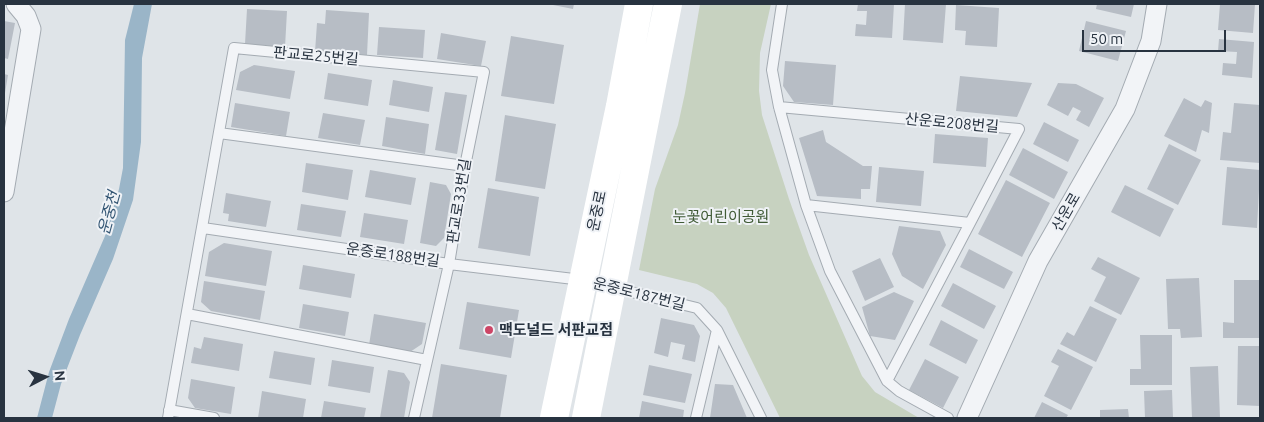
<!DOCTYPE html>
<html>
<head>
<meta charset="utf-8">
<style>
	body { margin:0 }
	#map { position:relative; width:1264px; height:422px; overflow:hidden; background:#dfe4e8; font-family:Ubuntu,sans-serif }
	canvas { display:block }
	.frame { position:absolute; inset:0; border:5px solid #283340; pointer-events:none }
	.north { position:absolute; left:20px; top:352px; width:50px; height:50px; -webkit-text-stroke:4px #eff2f6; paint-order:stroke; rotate:85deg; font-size:14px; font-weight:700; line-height:20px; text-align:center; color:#283340 }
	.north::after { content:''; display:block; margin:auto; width:18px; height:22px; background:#283340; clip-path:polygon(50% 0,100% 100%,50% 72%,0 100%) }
	.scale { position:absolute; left:1082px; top:30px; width:144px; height:22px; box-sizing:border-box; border:2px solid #283340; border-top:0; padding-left:6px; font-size:15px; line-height:18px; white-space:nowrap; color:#283340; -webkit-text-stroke:4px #eff2f6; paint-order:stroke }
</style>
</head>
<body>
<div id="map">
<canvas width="1264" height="422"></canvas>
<div class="frame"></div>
<div class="north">N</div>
<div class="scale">50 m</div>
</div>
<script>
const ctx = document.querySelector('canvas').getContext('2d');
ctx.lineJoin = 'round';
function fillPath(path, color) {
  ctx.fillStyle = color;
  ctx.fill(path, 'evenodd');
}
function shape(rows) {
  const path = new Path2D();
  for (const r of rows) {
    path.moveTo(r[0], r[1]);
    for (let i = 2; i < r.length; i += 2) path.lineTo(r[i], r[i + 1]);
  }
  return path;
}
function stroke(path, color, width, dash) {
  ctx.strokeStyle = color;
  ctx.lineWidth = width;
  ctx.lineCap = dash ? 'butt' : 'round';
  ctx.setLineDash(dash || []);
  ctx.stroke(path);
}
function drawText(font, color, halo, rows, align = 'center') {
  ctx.font = font + ' Ubuntu,"Noto Sans KR",sans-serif';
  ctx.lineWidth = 4;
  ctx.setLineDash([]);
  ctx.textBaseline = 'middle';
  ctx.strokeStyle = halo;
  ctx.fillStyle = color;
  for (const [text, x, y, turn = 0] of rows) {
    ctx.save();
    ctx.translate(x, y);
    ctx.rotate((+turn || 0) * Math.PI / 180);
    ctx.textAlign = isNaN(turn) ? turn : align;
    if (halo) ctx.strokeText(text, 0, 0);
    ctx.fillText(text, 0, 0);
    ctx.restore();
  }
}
fillPath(shape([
	[700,4,771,4,760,53,759,91,762,115,789,199,809,255,862,376,875,392,919,418,780,418,726,308,713,293,697,284,639,270,655,189,678,125,685,93]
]), '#c7d2c0');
fillPath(shape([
	[134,4,152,4,142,58,141,142,133,200,113,259,80,335,61,384,52,418,37,418,49,372,69,319,105,236,119,189,123,168,125,40]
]), '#9ab5c8');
fillPath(shape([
	[548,4,574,4,573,9],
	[858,4,894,4,892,38,855,36,856,24,866,25,867,11,857,11],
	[905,4,946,4,943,43,903,40],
	[1097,4,1134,4,1131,17,1096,9],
	[1220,4,1255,4,1253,33,1218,30],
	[956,5,999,8,997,47,965,45,966,31,955,30],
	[247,9,287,11,285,47,245,44],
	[326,10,369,13,367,55,315,52,317,23,325,24],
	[4,21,15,23,8,59,4,58],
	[1086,21,1126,31,1118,61,1079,51],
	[379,27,425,30,423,58,377,55],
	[441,33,486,41,481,66,437,59],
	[511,36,564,45,554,104,501,96],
	[1219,39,1254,42,1252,78,1222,75,1223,63,1236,64,1237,52,1218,51],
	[785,61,836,65,833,105,794,102,783,86],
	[254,65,295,71,290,99,236,90,240,72],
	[328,73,372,80,368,106,324,99],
	[4,74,8,75,5,93,4,92],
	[960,76,1032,83,1017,117,956,111],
	[393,80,433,87,429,112,389,105],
	[1058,83,1076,84,1104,98,1089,127,1076,120,1081,111,1073,107,1068,116,1047,105],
	[445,92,467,95,457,154,435,150],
	[1184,98,1201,107,1205,100,1212,103,1209,133,1202,130,1196,152,1164,136],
	[235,103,290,112,286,136,231,127],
	[1234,103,1260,105,1260,163,1220,160,1223,132,1231,133],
	[323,113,365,120,360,145,318,138],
	[505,115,556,124,545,189,495,181],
	[386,117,429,124,425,154,382,146],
	[1044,122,1079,140,1068,162,1033,144],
	[823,130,826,142,863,166,872,166,870,189,861,189,861,199,817,196,799,138],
	[935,134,988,138,986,167,933,163],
	[1169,144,1201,160,1178,205,1147,189],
	[1023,148,1068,172,1054,199,1009,175],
	[306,163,353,170,348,200,302,192],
	[879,167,924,171,921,206,876,202],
	[1227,167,1260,170,1257,228,1222,225],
	[370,170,416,178,411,205,365,197],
	[1006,180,1050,203,1022,257,978,234],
	[430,182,446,185,451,194,444,238,436,246,420,243],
	[1125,185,1174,209,1160,237,1111,212],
	[488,188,539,197,530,256,478,248],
	[226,193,271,201,266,227,228,221,229,214,223,213],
	[301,204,346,211,341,237,297,230],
	[364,213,408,220,404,244,360,237],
	[899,226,940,231,946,245,923,289,902,276,892,254],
	[224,243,272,251,266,286,205,276,209,252],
	[969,249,1013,272,1004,289,960,267],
	[1098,257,1140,278,1121,315,1094,301,1106,277,1091,269],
	[880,258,894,287,865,301,852,271],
	[303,265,355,274,351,298,299,289],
	[1199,278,1202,337,1181,338,1180,329,1168,329,1166,279],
	[1234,280,1260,280,1260,338,1223,338,1223,322,1234,323],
	[204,281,265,291,260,320,211,311,201,302],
	[953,283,996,306,984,329,941,306],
	[894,292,914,301,895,340,870,336,862,307],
	[467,302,519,310,511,358,459,349],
	[303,304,349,312,345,336,299,328],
	[1090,306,1117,319,1096,362,1060,344,1067,332,1074,336],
	[374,314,426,323,422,344,410,352,369,345],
	[661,318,694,325,700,336,695,362,682,359,685,345,671,342,668,357,654,353],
	[941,320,978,340,966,364,929,345],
	[1140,335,1172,335,1172,385,1130,385,1130,369,1141,369],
	[204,337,243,344,239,371,191,363,194,347,201,349],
	[1238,346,1260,346,1260,406,1237,405],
	[1058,349,1093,367,1071,410,1044,396,1059,366,1051,362],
	[274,351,315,358,311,385,269,378],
	[925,359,959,377,943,408,909,390],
	[332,360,374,367,370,393,328,386],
	[441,364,507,375,500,418,432,418],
	[649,365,692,374,685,403,643,395],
	[1218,366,1220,418,1192,418,1190,367],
	[388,370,404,373,410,382,404,418,380,418],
	[191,379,235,387,231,414,195,408,188,398],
	[715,384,733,385,747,418,710,418],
	[1172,390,1173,418,1145,418,1144,391],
	[262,391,306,399,303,418,258,418],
	[324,401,366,408,364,418,321,418],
	[642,401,684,410,683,418,639,418],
	[1042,402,1068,415,1066,418,1034,418],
	[1128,409,1129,418,1100,418,1100,410]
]), '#b7bdc5');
const lane = shape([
	[782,4,772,70,779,107,806,205,830,271,887,381,899,391,948,418],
	[779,107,1019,129,970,223,806,205],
	[219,133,465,166],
	[203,228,449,264,582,280,697,308,717,330,696,418],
	[187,314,427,360],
	[717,330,761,418],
	[887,381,970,223],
	[169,410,214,418],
	[168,418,234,48,484,72,465,166,449,264,414,418]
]);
const street = shape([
	[4,192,31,29,26,16,16,4],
	[967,418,1038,261,1125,109,1151,41,1157,4]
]);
stroke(lane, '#a4abb2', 12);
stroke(street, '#a4abb2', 21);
stroke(lane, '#f2f4f7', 10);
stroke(street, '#f2f4f7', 19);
stroke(shape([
	[554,418,620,106,639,4],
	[586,418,668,4]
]), '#fff', 28);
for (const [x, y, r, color] of [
	[489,330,5,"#cd4566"]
]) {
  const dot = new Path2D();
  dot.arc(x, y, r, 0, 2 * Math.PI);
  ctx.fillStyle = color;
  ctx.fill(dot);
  stroke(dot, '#eff2f6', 2);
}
drawText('15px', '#283340', '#eff2f6', [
	["판교로25번길",316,56,5],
	["산운로208번길",952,123,5],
	["판교로33번길",459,201,-81],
	["운중로",597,211,-78],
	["산운로",1066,212,-60],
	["운중로188번길",393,255,8],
	["운중로187번길",639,294,14]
]);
drawText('15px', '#405b36', '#eff2f6', [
	["눈꽃어린이공원",721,217]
]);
drawText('bold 15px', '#283340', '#eff2f6', [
	["맥도널드 서판교점",499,330]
], 'left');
drawText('italic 16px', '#335573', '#eff2f6', [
	["운중천",109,213,-75]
]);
</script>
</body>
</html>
